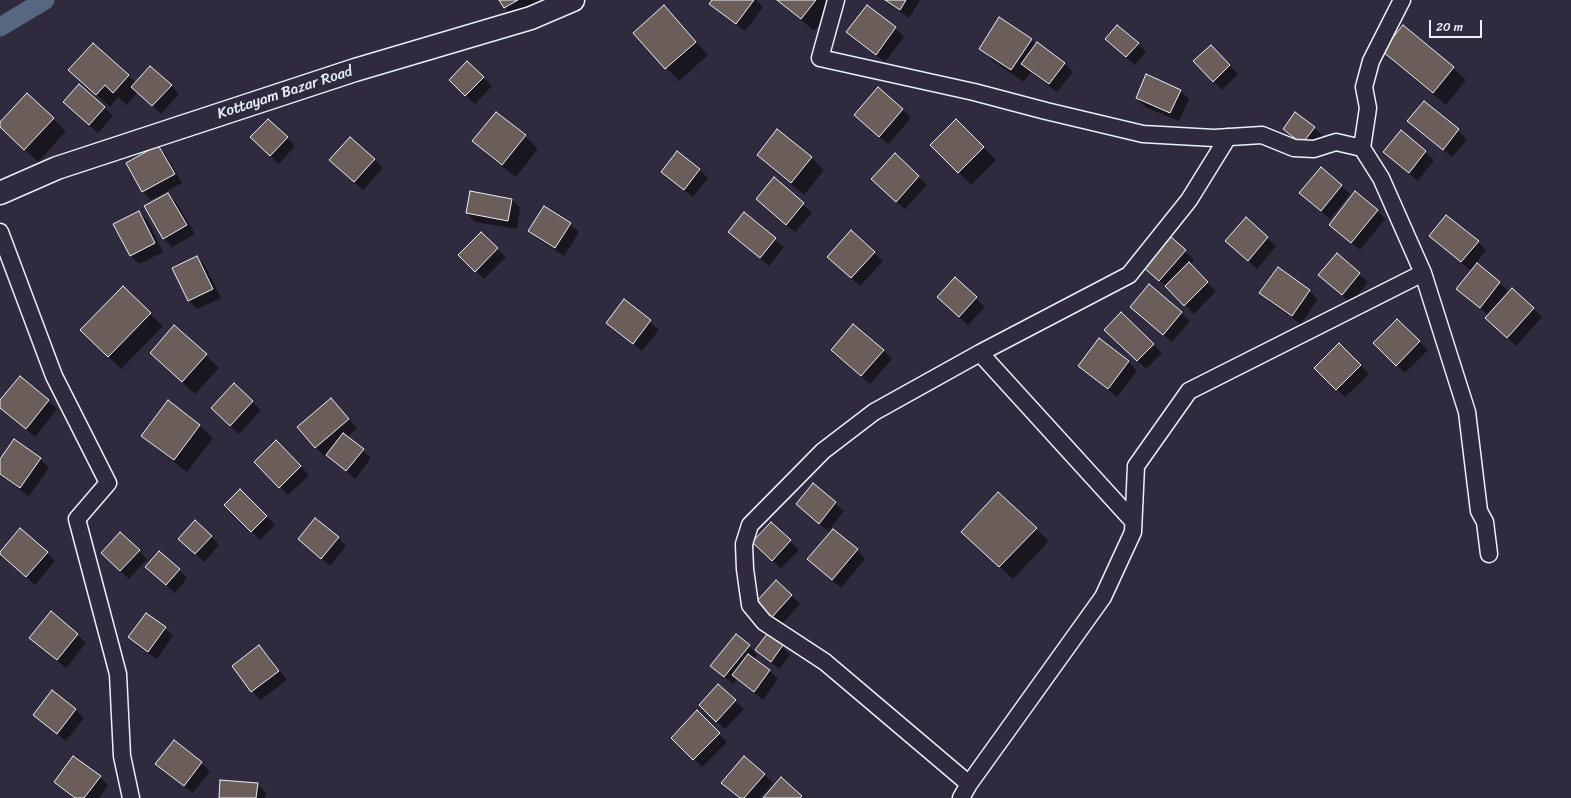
<!DOCTYPE html>
<html>
<head>
<meta charset="utf-8">
<style>
	body { margin:0 }
	#map { position:relative; width:1571px; height:798px; overflow:hidden; background:#2f2a3d; font-family:Sriracha,sans-serif }
	canvas { display:block }
	.scale { position:absolute; left:1429px; top:20px; width:53px; height:18px; box-sizing:border-box; border:2px solid #e8f1f8; border-top:0; padding-left:5px; font-size:12px; line-height:14px; white-space:nowrap; color:#e8f1f8; -webkit-text-stroke:3px #2f2a3d; paint-order:stroke }
</style>
</head>
<body>
<div id="map">
<canvas width="1571" height="798"></canvas>
<div class="scale">20 m</div>
</div>
<script>
const ctx = document.querySelector('canvas').getContext('2d');
ctx.lineJoin = 'round';
function fillPath(path, color) {
  ctx.fillStyle = color;
  ctx.fill(path, 'evenodd');
}
function shape(rows) {
  const path = new Path2D();
  for (const r of rows) {
    path.moveTo(r[0], r[1]);
    for (let i = 2; i < r.length; i += 2) path.lineTo(r[i], r[i + 1]);
  }
  return path;
}
function stroke(path, color, width, dash) {
  ctx.strokeStyle = color;
  ctx.lineWidth = width;
  ctx.lineCap = dash ? 'butt' : 'round';
  ctx.setLineDash(dash || []);
  ctx.stroke(path);
}
function drawText(font, color, halo, rows, align = 'center') {
  ctx.font = font + ' Sriracha,sans-serif';
  ctx.lineWidth = 3;
  ctx.setLineDash([]);
  ctx.textBaseline = 'middle';
  ctx.strokeStyle = halo;
  ctx.fillStyle = color;
  for (const [text, x, y, turn = 0] of rows) {
    ctx.save();
    ctx.translate(x, y);
    ctx.rotate((+turn || 0) * Math.PI / 180);
    ctx.textAlign = isNaN(turn) ? turn : align;
    if (halo) ctx.strokeText(text, 0, 0);
    ctx.fillText(text, 0, 0);
    ctx.restore();
  }
}
fillPath(shape([
	[500,0,540,0,514,16,505,8],
	[713,0,756,0,763,7,745,31,719,12,711,4],
	[778,0,839,0,814,31],
	[883,0,920,0,909,18],
	[664,7,708,55,679,81,634,33],
	[867,7,895,28,904,37,885,62,856,41,847,32],
	[1031,39,1036,45,1064,63,1073,72,1057,92,1031,72,1024,82,993,61,980,48],
	[1106,39,1138,44,1146,52,1135,65],
	[1211,46,1238,74,1222,90,1195,61],
	[1383,51,1453,68,1466,80,1446,105,1396,64],
	[467,62,492,86,475,104,450,80],
	[128,76,136,83,171,85,179,94,161,114,138,92,127,105,118,97,110,107,83,83],
	[1180,90,1189,99,1179,121,1145,107,1137,98],
	[27,94,66,131,38,162,0,126,0,124],
	[1424,102,1467,139,1452,157,1409,121],
	[104,108,113,116,98,133,73,110],
	[903,109,911,118,888,144,864,124],
	[496,113,525,136,538,149,516,177,486,154,474,141],
	[956,120,996,160,971,185,931,145],
	[1314,128,1323,136,1311,152,1292,138,1284,129],
	[1401,132,1434,160,1418,181,1393,160],
	[287,138,295,146,279,164,260,146],
	[158,146,166,155,182,183,151,200,143,192,127,164],
	[678,153,700,170,708,178,693,197,671,180,663,172],
	[758,155,811,157,824,170,804,195,771,168],
	[895,155,927,185,905,209,881,188],
	[374,159,383,168,363,190,330,160],
	[1322,169,1350,194,1330,219,1301,193],
	[774,179,812,213,795,232,765,207],
	[168,194,176,202,195,234,172,247,163,238],
	[512,199,520,208,517,229,475,222,467,213],
	[1377,210,1385,219,1360,250,1330,224],
	[139,212,148,221,163,252,139,264,130,255],
	[744,213,784,247,769,266,729,232],
	[1246,219,1276,246,1257,269,1226,241],
	[570,224,579,232,564,256,538,239,530,231],
	[481,233,506,257,484,279,459,255],
	[1430,236,1478,242,1486,250,1476,263,1508,291,1505,295,1506,296,1512,289,1542,317,1516,346,1495,326,1488,315,1457,289,1471,271],
	[1171,239,1194,260,1189,265,1216,291,1194,314,1169,288,1145,268],
	[874,253,883,261,860,286,837,265],
	[1337,255,1368,282,1351,303,1328,283],
	[196,257,205,266,221,298,197,309,189,301,173,268],
	[955,278,985,307,968,325,947,305],
	[1149,285,1190,321,1172,342,1140,315],
	[1309,291,1318,299,1301,324,1269,302,1261,293],
	[625,301,659,330,642,351,607,322],
	[1121,313,1162,353,1146,369,1106,329],
	[150,314,163,326,121,369,94,343],
	[1397,320,1428,350,1405,373,1374,343],
	[175,327,219,368,195,394,151,353],
	[1100,340,1129,362,1137,371,1117,397,1088,374,1080,366],
	[1339,344,1369,374,1345,397,1315,368],
	[883,350,892,359,870,384,840,358],
	[20,377,57,409,35,437,0,407,0,402],
	[331,399,357,428,347,437,371,458,355,479,326,454,324,456,315,447],
	[168,402,200,426,213,438,187,472,156,448,143,435],
	[252,402,261,410,239,434,220,417],
	[14,441,40,459,49,468,29,496,0,475,0,461],
	[276,441,309,475,288,495,255,462],
	[813,485,844,511,828,531,797,504],
	[240,490,275,525,260,540,226,505],
	[771,523,799,550,781,568,762,550],
	[1036,529,1049,541,1013,579,975,544],
	[211,536,219,545,204,562,188,547],
	[338,538,346,546,330,566,299,539],
	[857,550,865,559,841,588,809,559],
	[139,551,147,559,129,579,102,553],
	[47,553,55,561,35,585,9,562],
	[146,567,179,570,187,578,175,593],
	[776,581,800,604,781,625,765,610],
	[51,612,86,643,66,668,30,638],
	[165,628,173,636,157,659,138,646,130,637],
	[259,646,268,655,287,680,260,700,252,691],
	[749,646,757,655,754,659,770,671,778,679,763,700,737,679,733,684,712,666],
	[782,646,790,655,779,669,756,649],
	[735,701,744,709,725,729,708,714],
	[75,709,84,718,66,741,34,715],
	[697,712,727,742,702,767,672,738],
	[175,741,210,771,193,793,165,772,157,764],
	[764,774,773,783,760,798,740,798,731,791],
	[100,777,108,785,99,798,73,798,55,782],
	[257,784,266,793,265,798,220,798]
]), '#0007');
stroke(shape([
	[0,27,45,0]
]), '#576681', 19);
const building = shape([
	[499,0,518,0,504,8,499,0],
	[712,0,754,0,736,24,709,4,712,0],
	[777,0,816,0,801,19,777,0],
	[885,0,906,0,900,10,885,0],
	[664,5,696,42,665,69,633,33,664,5],
	[867,5,896,27,876,55,846,32,867,5],
	[999,17,1032,39,1011,70,979,49,999,17],
	[1117,25,1139,43,1126,57,1105,39,1117,25],
	[1403,25,1454,67,1433,93,1382,51,1403,25],
	[1037,42,1065,63,1049,84,1021,64,1037,42],
	[93,43,129,75,113,93,105,85,96,95,68,70,93,43],
	[1211,45,1230,65,1213,82,1193,61,1211,45],
	[467,61,484,77,465,96,449,80,467,61],
	[150,66,172,85,152,106,131,87,150,66],
	[1146,74,1181,90,1170,113,1136,98,1146,74],
	[79,84,105,107,89,125,63,102,79,84],
	[878,87,903,109,879,137,854,115,878,87],
	[27,93,54,118,24,150,0,127,0,122,27,93],
	[1424,101,1459,129,1443,150,1407,121,1424,101],
	[496,112,526,135,502,165,472,141,496,112],
	[1295,112,1315,127,1302,144,1283,129,1295,112],
	[268,119,288,137,270,156,250,137,268,119],
	[956,119,984,147,958,173,930,145,956,119],
	[777,129,812,157,791,183,757,155,777,129],
	[1401,130,1426,151,1409,173,1383,152,1401,130],
	[350,137,375,159,354,182,329,160,350,137],
	[158,145,175,174,142,192,126,163,158,145],
	[677,151,700,169,684,190,661,172,677,151],
	[895,153,919,176,896,202,871,179,895,153],
	[1321,167,1342,185,1321,211,1299,193,1321,167],
	[774,177,804,203,786,225,756,199,774,177],
	[470,191,512,199,508,221,466,213,470,191],
	[1355,191,1378,210,1351,243,1329,225,1355,191],
	[168,193,187,225,163,239,144,206,168,193],
	[544,206,571,223,555,248,528,231,544,206],
	[139,211,155,243,130,256,113,224,139,211],
	[744,212,776,238,760,258,728,232,744,212],
	[1446,215,1479,241,1461,262,1429,236,1446,215],
	[1246,217,1268,237,1248,261,1225,241,1246,217],
	[851,230,875,252,851,278,827,257,851,230],
	[481,232,498,248,475,272,458,255,481,232],
	[1171,237,1186,250,1159,281,1144,268,1171,237],
	[1337,253,1360,273,1342,295,1318,275,1337,253],
	[197,256,213,289,188,301,172,268,197,256],
	[1189,262,1208,282,1184,306,1165,286,1189,262],
	[1477,263,1500,282,1480,308,1456,289,1477,263],
	[1278,267,1310,290,1292,316,1259,293,1278,267],
	[955,277,977,297,959,317,937,297,955,277],
	[1149,284,1182,312,1163,335,1130,307,1149,284],
	[123,286,151,313,108,357,80,330,123,286],
	[1512,288,1534,308,1507,338,1485,318,1512,288],
	[624,299,651,320,633,344,606,323,624,299],
	[1121,312,1154,344,1137,361,1104,330,1121,312],
	[1397,319,1420,341,1396,366,1373,343,1397,319],
	[853,324,884,350,861,376,831,350,853,324],
	[174,325,207,354,182,382,150,353,174,325],
	[1099,338,1129,361,1108,389,1078,366,1099,338],
	[1339,343,1361,365,1336,390,1314,368,1339,343],
	[20,376,49,400,26,429,0,408,0,400,20,376],
	[234,383,253,401,230,426,211,408,234,383],
	[331,398,349,419,315,448,297,427,331,398],
	[168,400,200,425,174,460,141,436,168,400],
	[343,433,364,449,346,471,326,455,343,433],
	[14,439,41,458,20,488,0,474,0,459,14,439],
	[276,440,301,466,279,488,254,462,276,440],
	[813,483,836,502,819,524,796,504,813,483],
	[240,489,267,516,251,532,224,505,240,489],
	[998,492,1037,528,999,567,961,532,998,492],
	[315,518,339,537,321,559,298,539,315,518],
	[195,520,212,536,195,554,178,539,195,520],
	[771,522,791,540,772,561,752,542,771,522],
	[20,528,48,552,26,577,0,554,0,552,20,528],
	[833,529,858,549,832,580,807,559,833,529],
	[120,532,140,550,120,571,101,553,120,532],
	[159,551,180,569,166,585,145,567,159,551],
	[776,580,792,595,772,617,756,602,776,580],
	[51,611,78,634,57,660,29,638,51,611],
	[146,613,166,627,148,652,128,637,146,613],
	[736,634,750,645,724,677,710,666,736,634],
	[767,634,783,645,771,662,755,650,767,634],
	[259,645,279,671,251,692,232,666,259,645],
	[748,654,770,670,754,692,732,675,748,654],
	[718,684,736,700,716,722,699,705,718,684],
	[52,690,76,709,57,734,33,715,52,690],
	[697,710,720,733,693,760,671,738,697,710],
	[174,740,202,762,184,786,155,764,174,740],
	[73,756,101,776,84,798,75,798,54,782,73,756],
	[744,756,765,774,744,798,740,798,721,783,744,756],
	[781,777,802,796,800,798,763,798,781,777],
	[220,780,258,783,256,798,219,798,220,780]
]);
fillPath(building, '#6b5e5a');
stroke(building, '#e8f1f8', 1);
const street = shape([
	[836,0,820,58,974,92,1046,111,1143,134,1214,138,1262,135,1294,148,1314,149,1336,142,1362,148,1381,178,1423,273,1467,412,1479,511,1485,522,1489,554],
	[1362,148,1368,108,1364,87,1371,61,1402,0],
	[0,232,54,376,108,483,77,519,118,674,122,756,131,798],
	[1133,521,980,353,1129,275,1189,200,1228,137],
	[969,784,825,662,764,622,750,605,745,569,744,544,750,525,823,451,874,412,980,353],
	[961,798,969,784,1103,597,1133,532,1136,466,1189,391,1423,273]
]);
const secondary = shape([
	[0,193,57,168,355,70,531,18,573,0]
]);
stroke(street, '#e8f1f8', 19);
stroke(secondary, '#e8f1f8', 25);
stroke(street, '#2f2a3d', 16);
stroke(secondary, '#2f2a3d', 22);
drawText('15px', '#e8f1f8', '#2f2a3d', [
	["Kottayam Bazar Road",285,93,-18]
]);
</script>
</body>
</html>
